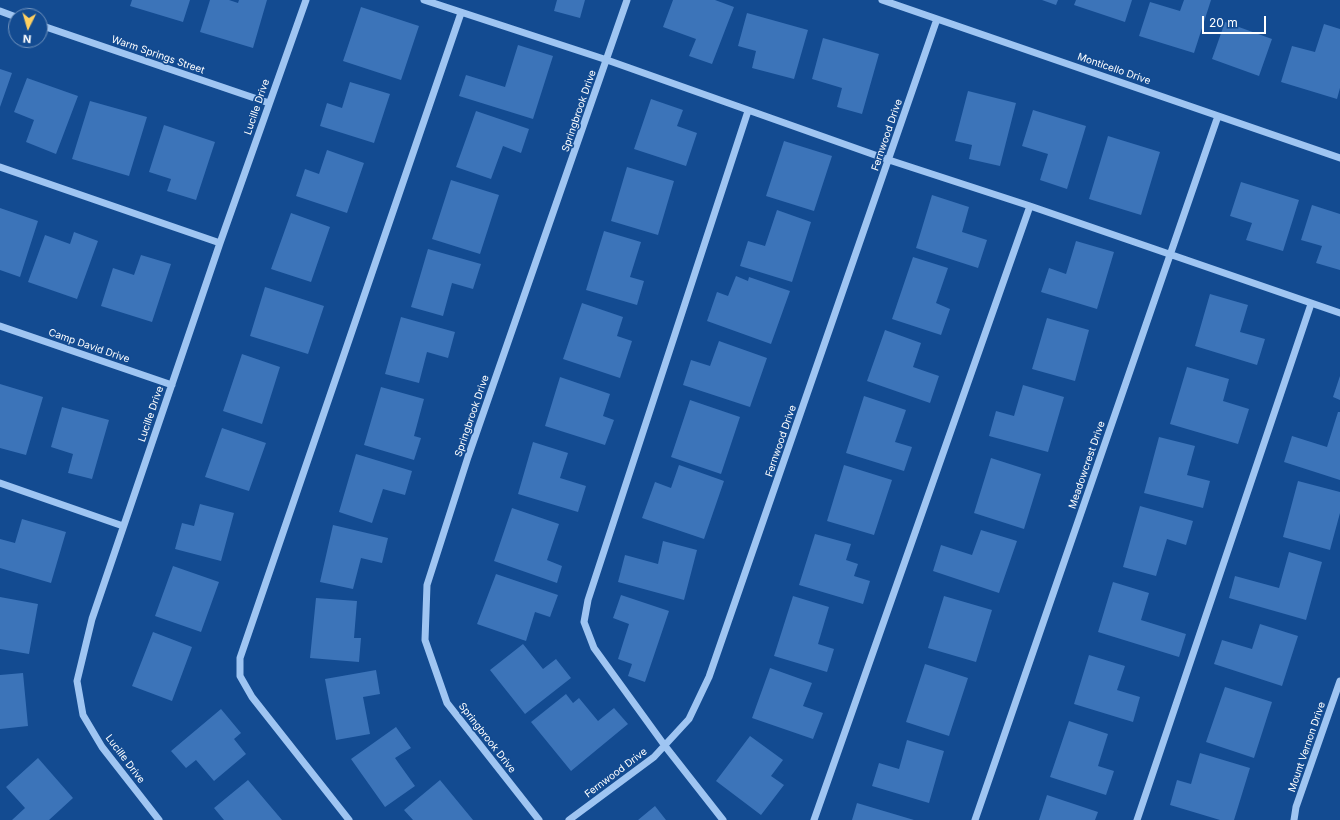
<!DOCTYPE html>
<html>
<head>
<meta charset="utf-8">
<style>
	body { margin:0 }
	#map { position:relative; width:1340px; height:820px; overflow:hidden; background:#134b91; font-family:Inter,sans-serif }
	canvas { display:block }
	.north { position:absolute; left:8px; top:8px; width:40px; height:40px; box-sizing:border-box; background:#134b91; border:1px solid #7193bd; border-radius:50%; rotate:185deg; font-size:11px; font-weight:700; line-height:16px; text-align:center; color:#fff }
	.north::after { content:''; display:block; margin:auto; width:14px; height:18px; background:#ffd060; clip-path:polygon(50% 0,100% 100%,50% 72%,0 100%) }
	.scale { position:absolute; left:1202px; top:16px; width:64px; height:18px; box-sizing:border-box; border:2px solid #fff; border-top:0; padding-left:5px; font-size:12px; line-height:14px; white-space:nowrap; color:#fff; -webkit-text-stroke:3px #134b91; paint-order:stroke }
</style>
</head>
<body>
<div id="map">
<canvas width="1340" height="820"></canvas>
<div class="north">N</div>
<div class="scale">20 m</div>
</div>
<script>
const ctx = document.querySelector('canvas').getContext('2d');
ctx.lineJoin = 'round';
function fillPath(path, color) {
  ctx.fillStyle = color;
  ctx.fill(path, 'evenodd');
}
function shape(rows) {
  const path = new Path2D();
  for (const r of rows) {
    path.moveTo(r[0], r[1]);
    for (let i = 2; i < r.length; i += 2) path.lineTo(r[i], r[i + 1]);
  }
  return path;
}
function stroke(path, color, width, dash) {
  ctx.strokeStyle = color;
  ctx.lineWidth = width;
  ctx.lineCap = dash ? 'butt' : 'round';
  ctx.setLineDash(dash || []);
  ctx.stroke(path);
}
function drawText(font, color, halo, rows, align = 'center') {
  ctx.font = font + ' Inter,sans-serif';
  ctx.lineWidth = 3.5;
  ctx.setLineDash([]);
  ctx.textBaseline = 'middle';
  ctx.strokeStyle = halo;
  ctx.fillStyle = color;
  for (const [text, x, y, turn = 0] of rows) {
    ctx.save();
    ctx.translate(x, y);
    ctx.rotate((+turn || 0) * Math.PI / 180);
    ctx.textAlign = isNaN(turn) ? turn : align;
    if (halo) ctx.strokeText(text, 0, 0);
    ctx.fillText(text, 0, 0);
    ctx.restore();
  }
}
fillPath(shape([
	[132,0,190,0,183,22,130,6],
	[210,0,229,0,238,3,239,0,267,0,253,48,200,32],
	[557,0,585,0,580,18,554,11],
	[673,0,715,0,734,7,712,64,689,56,696,39,663,27],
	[1042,0,1058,0,1056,5],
	[1076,0,1132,0,1125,22,1074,5],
	[1184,0,1211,0,1194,53,1139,36,1150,2,1180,11],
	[361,7,419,26,401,80,343,61],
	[747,13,808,30,794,79,752,68,756,51,738,46],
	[1225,22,1272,39,1259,76,1212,59],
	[1324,24,1340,29,1340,88,1337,99,1281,82,1292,46,1315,52],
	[823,38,879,54,862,114,837,107,842,88,812,79],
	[518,45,553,56,533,119,459,96,466,75,505,87],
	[0,69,12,73,0,107],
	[27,78,78,96,56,154,26,142,34,120,14,112],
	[350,82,390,94,374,143,320,126,327,103,342,108],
	[968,91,1016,103,1000,166,969,159,972,145,955,141],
	[651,99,683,110,677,126,697,133,686,166,634,149],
	[90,101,147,117,129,176,72,159],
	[1033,110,1086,126,1067,189,1040,180,1048,154,1022,146],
	[476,111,529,129,521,153,503,146,491,179,456,167],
	[164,125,215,142,196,200,167,191,171,179,149,172],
	[1108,136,1160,152,1141,215,1089,199],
	[784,141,832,156,814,211,766,196],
	[327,150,364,163,347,213,296,196,305,169,319,174],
	[627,167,674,181,658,235,611,221],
	[451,180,499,195,480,254,432,239],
	[1241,182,1299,200,1283,251,1246,240,1252,223,1230,216],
	[932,195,969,207,962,232,987,240,978,268,916,248],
	[1312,205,1340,214,1340,270,1316,263,1322,246,1301,240],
	[0,208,38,221,20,277,0,270],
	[777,210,811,222,792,282,740,266,748,241,765,246],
	[291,213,330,227,311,282,271,269],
	[604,231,641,242,630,277,644,281,637,305,586,290],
	[74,232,98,241,77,299,28,282,45,235,70,244],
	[1076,241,1114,252,1097,309,1041,292,1049,268,1066,274],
	[428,249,481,264,473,289,452,283,443,316,411,307],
	[141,255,171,264,152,322,101,306,113,268,134,275],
	[913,257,948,268,936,303,950,309,941,335,892,319],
	[736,276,748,281,749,277,790,291,771,344,707,321,717,292,728,296],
	[265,287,324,306,308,354,250,336],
	[1210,294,1248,305,1240,332,1265,339,1257,365,1195,346],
	[582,303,623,317,617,336,632,341,620,378,563,359],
	[401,317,455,332,448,358,427,352,419,383,385,374],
	[1047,318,1089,330,1075,381,1032,369],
	[885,330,921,343,913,367,939,376,930,403,867,381],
	[719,341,767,358,750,407,683,385,691,360,710,366],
	[242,354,280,367,262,424,223,411],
	[1187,367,1229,379,1223,401,1249,409,1238,444,1170,424],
	[1340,376,1340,400,1333,397],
	[560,377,610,394,603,416,614,420,605,445,545,426],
	[0,384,43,397,26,455,0,448],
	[1023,385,1064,397,1048,452,989,436,996,411,1014,416],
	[381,387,424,399,414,436,421,438,414,460,364,445],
	[864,396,906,410,895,442,912,447,904,471,846,453],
	[690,400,740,417,721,474,671,457],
	[62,407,109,420,92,479,68,473,73,454,51,447],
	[1338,412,1340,412,1340,480,1284,462,1292,436,1327,447],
	[222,428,266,443,249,491,205,477],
	[1159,437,1195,446,1187,475,1210,481,1203,508,1144,493],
	[533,442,568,453,560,478,586,486,578,512,518,494],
	[356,454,412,471,405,495,383,489,372,523,339,512],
	[991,458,1041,474,1024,529,974,513],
	[679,465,724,481,704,539,642,518,655,482,671,488],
	[844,465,892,480,874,535,827,521],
	[1298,481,1340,492,1340,513,1330,550,1283,537],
	[200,504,234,513,221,561,175,549,182,523,194,526],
	[1140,506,1193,521,1186,545,1167,539,1156,576,1123,567],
	[512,508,559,524,547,560,562,566,557,583,494,561],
	[22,519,66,532,51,583,0,568,0,539,15,543],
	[333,525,388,538,382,563,361,558,353,589,320,582],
	[981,530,1017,541,999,593,933,571,941,545,972,555],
	[815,534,851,544,846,560,858,564,854,576,870,581,863,604,799,585],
	[663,541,697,550,684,600,618,582,625,555,658,564],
	[1289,552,1322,562,1306,620,1229,598,1235,576,1279,588],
	[173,566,219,582,201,632,155,616],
	[496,574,558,595,550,617,535,612,526,641,477,624],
	[1113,582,1149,593,1141,620,1186,634,1179,657,1098,632],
	[621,595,669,611,645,682,628,676,632,664,618,659,629,624,613,618],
	[793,596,829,607,818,644,834,649,827,672,774,656],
	[944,596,992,610,976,662,928,648],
	[0,597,38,604,29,654,0,649],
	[316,598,357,601,354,638,361,638,359,662,310,658],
	[1260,624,1298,636,1282,686,1214,664,1222,640,1252,649],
	[153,632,192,647,172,701,132,686],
	[523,644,543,669,556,659,571,678,525,714,490,670],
	[1089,655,1125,666,1117,690,1140,697,1133,722,1074,704],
	[925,664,968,678,949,736,906,722],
	[770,668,812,683,803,706,823,713,813,739,752,718],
	[376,670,380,694,363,697,370,734,336,740,325,679],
	[23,673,28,726,0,729,0,675],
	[1225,687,1272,702,1254,758,1206,742],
	[566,694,573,703,579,698,598,721,614,708,628,724,571,771,531,722],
	[221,709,241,733,234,739,246,754,214,781,196,760,186,768,171,751],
	[1069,721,1108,734,1098,766,1114,771,1106,795,1050,777],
	[396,727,411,748,395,758,415,786,385,807,351,759],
	[750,736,783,760,771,776,784,785,761,815,716,781],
	[907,740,944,751,929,803,872,786,879,763,899,769],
	[1200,753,1250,768,1234,820,1220,820,1170,805,1177,780,1191,784],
	[38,758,73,798,49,820,12,820,25,808,6,787],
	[248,780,282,820,224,820,214,808],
	[440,780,473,820,413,820,404,810],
	[1047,795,1098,812,1095,820,1039,820],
	[857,803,914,820,852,820],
	[655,806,666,820,638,820]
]), '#3c74b9');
stroke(shape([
	[424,0,607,60,889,160,1030,206,1340,313],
	[882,0,1340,158],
	[0,11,16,17],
	[40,25,269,103],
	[0,167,220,243],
	[0,326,172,385],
	[0,483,123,526],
	[159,820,102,747,83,715,77,681,92,619,220,243,306,0],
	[349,820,252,697,240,676,240,658,461,13],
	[539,820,447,703,425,640,427,585,468,457,627,0],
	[569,820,654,757,689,719,709,677,937,19],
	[723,820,665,746,594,648,584,622,588,600,748,111],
	[814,820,1030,206],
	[975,820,1218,116],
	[1137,820,1311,304],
	[1294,820,1296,807,1340,681]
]), '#9fc5f2', 7);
drawText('10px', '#fff', '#134b91', [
	["Warm Springs Street",158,55,19],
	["Monticello Drive",1114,69,19],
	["Lucille Drive",257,107,-71],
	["Springbrook Drive",579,111,-71],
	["Fernwood Drive",887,135,-71],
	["Camp David Drive",89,346,19],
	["Lucille Drive",151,414,-71],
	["Springbrook Drive",472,416,-71],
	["Fernwood Drive",781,441,-71],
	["Meadowcrest Drive",1087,465,-71],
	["Springbrook Drive",487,738,52],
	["Mount Vernon Drive",1307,747,-71],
	["Lucille Drive",125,759,53],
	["Fernwood Drive",616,773,-37]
]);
</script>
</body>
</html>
